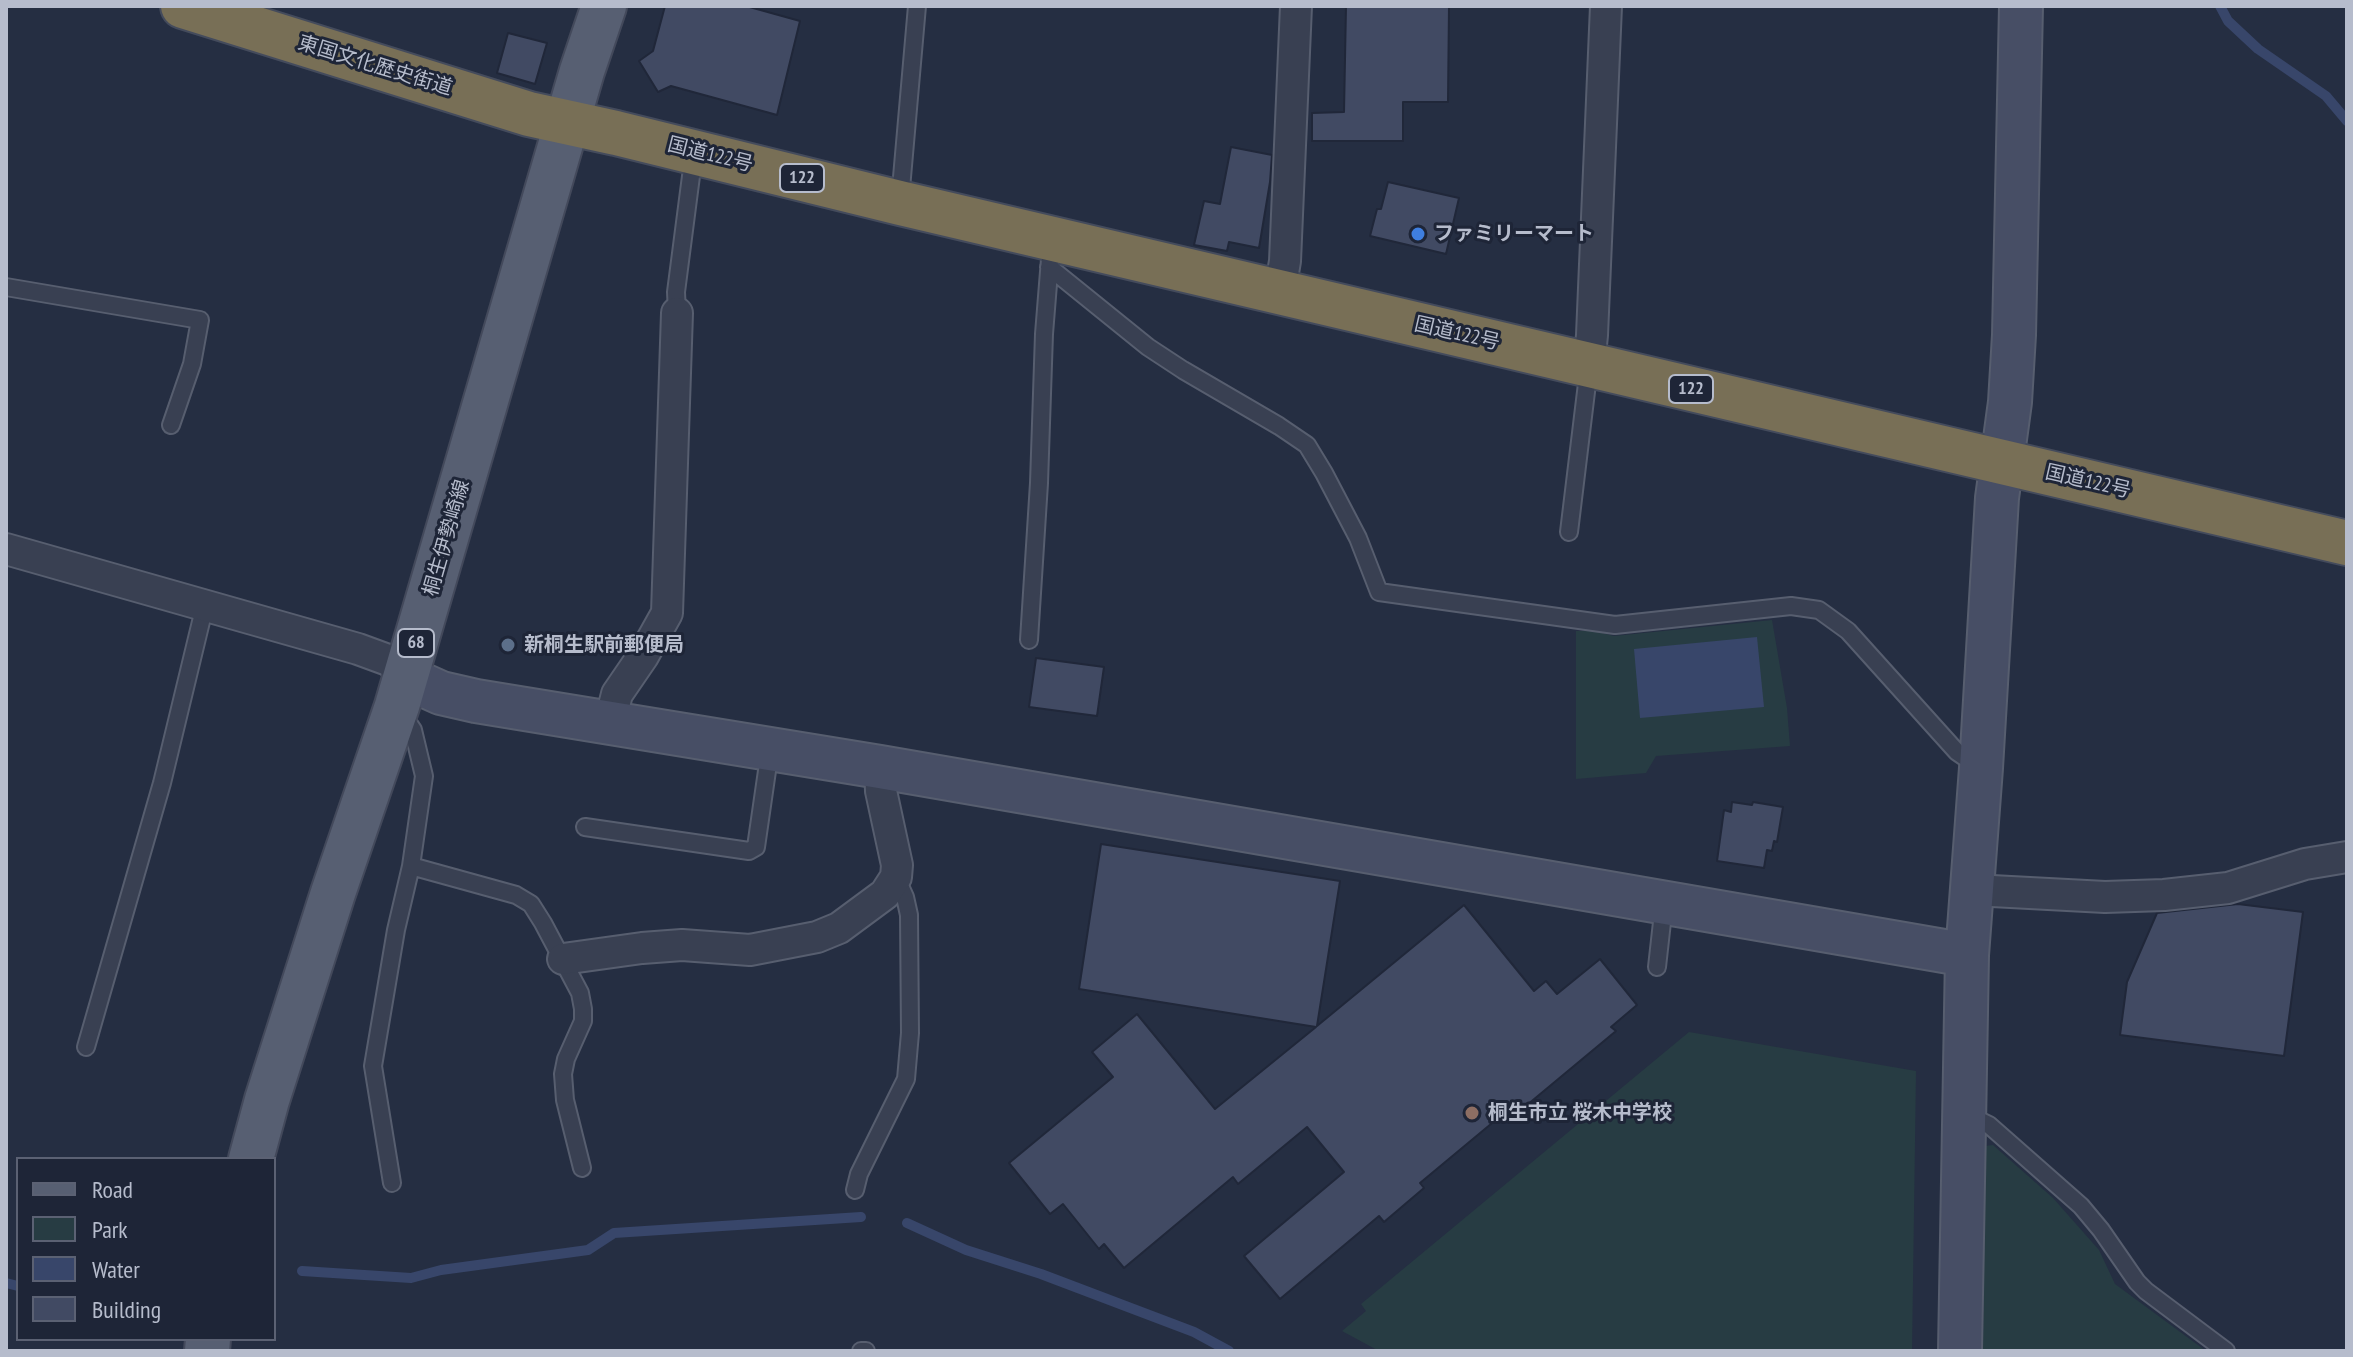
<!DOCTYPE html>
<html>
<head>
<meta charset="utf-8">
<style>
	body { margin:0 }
	#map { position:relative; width:2353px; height:1357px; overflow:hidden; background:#252e42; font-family:"PT Sans Narrow",sans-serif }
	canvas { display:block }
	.frame { position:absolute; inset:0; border:8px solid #b6bccc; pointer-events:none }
	.legend { position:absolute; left:16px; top:1157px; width:260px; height:184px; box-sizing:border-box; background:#1e2537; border:2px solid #5b6173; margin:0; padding:10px 14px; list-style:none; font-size:24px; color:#b6bccc }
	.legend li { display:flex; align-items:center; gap:16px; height:40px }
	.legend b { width:40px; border:2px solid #5b6173 }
</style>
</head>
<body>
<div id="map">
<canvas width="2353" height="1357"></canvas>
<div class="frame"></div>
<ul class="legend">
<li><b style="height:10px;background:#575f72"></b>Road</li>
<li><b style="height:22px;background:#273c43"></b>Park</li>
<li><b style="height:22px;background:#38466a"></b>Water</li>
<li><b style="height:22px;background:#414a63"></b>Building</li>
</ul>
</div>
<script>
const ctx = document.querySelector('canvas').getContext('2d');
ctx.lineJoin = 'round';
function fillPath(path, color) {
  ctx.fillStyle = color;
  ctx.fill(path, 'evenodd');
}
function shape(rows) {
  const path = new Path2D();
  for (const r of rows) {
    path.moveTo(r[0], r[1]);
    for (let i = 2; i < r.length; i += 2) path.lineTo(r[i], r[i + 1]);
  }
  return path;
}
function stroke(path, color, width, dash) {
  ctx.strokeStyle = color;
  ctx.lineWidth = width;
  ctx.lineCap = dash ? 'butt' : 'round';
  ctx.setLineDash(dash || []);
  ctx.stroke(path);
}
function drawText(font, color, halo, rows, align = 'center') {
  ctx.font = font + ' "PT Sans Narrow","Noto Sans JP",sans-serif';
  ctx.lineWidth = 6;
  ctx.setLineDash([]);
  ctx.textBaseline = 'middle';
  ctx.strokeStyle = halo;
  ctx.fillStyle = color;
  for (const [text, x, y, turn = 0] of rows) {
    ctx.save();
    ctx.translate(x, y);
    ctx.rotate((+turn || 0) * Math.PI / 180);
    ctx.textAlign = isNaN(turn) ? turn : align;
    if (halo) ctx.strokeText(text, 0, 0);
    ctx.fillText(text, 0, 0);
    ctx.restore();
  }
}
fillPath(shape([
	[1772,620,1787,708,1790,746,1656,756,1646,773,1576,779,1576,631,1595,631,1614,636],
	[1689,1032,1916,1071,1912,1351,1379,1351,1342,1331,1366,1311,1361,1304],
	[1993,1145,2053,1198,2099,1250,2115,1284,2206,1351,1983,1351,1985,1146]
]), '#273c43');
fillPath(shape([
	[1757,637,1764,707,1640,718,1634,649]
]), '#38466a');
stroke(shape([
	[2220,6,2228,21,2258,49,2326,96,2347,121],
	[907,1223,966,1250,1041,1274,1194,1332,1229,1351],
	[302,1271,411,1278,441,1270,588,1250,614,1233,861,1217],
	[6,1283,18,1286]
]), '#38466a', 10);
const building = shape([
	[665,6,746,6,800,21,777,115,671,86,658,92,639,61,653,51,665,6],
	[1346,6,1449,6,1448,102,1403,102,1403,141,1312,141,1312,113,1344,112,1346,6],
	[508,33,547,43,535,84,497,73,508,33],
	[1231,147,1272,155,1270,182,1259,248,1229,242,1227,251,1194,245,1204,201,1220,204,1231,147],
	[1388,182,1459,198,1446,254,1370,236,1377,209,1381,209,1388,182],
	[1036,658,1104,667,1097,716,1029,707,1036,658],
	[1732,802,1752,805,1753,802,1783,807,1777,842,1774,841,1772,851,1767,850,1764,868,1717,861,1724,810,1731,812,1732,802],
	[1101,844,1340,881,1317,1026,1464,905,1534,991,1546,981,1557,994,1600,959,1637,1005,1611,1027,1616,1031,1521,1110,1515,1104,1420,1183,1424,1188,1384,1222,1379,1216,1280,1299,1244,1256,1344,1172,1307,1127,1238,1184,1233,1177,1124,1268,1104,1244,1099,1249,1063,1204,1050,1214,1009,1163,1113,1077,1092,1052,1137,1014,1215,1109,1316,1027,1079,989,1101,844],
	[2238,904,2303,912,2284,1056,2120,1035,2127,982,2157,913,2238,904]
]);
fillPath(building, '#414a63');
stroke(building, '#202739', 2);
const lane = shape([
	[900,200,917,6],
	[1049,267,1148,347,1183,370,1279,426,1307,445,1324,473,1358,538,1379,592,1615,625,1791,606,1819,610,1848,631,1957,752,1976,765],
	[6,287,200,320,192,364,171,425],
	[677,313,676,292,691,176,697,154],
	[1569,532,1589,367],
	[1029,640,1039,483,1044,334,1050,259],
	[585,827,749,851,756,847,770,750],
	[411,866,516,895,531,904,543,923,580,993,583,1009,583,1021,566,1059,563,1074,565,1100,582,1168],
	[1657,967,1664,904],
	[86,1047,162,783,205,605],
	[1966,1114,1989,1125,2081,1206,2101,1230,2137,1282,2146,1291,2226,1351],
	[392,1183,373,1066,396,930,411,866,424,776,413,730,400,711],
	[855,1190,859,1174,906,1079,910,1033,909,915,905,897,896,877],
	[861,1351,866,1351]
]);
const street = shape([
	[1280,291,1285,261,1296,6],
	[1589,365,1592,335,1606,6],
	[6,549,358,649,388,660,407,674],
	[610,722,617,694,643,656,667,613,677,313],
	[1973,890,2105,897,2164,895,2228,888,2305,864,2347,857],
	[563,959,642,948,682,945,750,950,817,937,839,928,885,894,896,877,897,865,881,791,880,767]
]);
const secondary = shape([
	[407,674,421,684,441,693,476,701,880,767,1967,955],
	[1960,1351,1967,955,1981,768,1997,498,2010,402,2014,335,2021,6]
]);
const primary = shape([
	[251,1159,267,1100,333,893,397,706,582,71,604,6],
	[207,1351,208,1339]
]);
const highway = shape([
	[183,6,529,114,616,133,900,203,2347,543]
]);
stroke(lane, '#575e6f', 20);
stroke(street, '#575e6f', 34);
stroke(secondary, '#575e6f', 46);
stroke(primary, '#43495b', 48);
stroke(highway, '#444b5c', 48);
stroke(lane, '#394052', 16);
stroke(street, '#394052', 30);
stroke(secondary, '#474e65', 42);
stroke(primary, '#575f72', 44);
stroke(highway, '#786f56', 44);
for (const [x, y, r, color] of [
	[1418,234,8,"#3f7fe0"],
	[508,645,8,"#5c6f8a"],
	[1472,1113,8,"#8d6e63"]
]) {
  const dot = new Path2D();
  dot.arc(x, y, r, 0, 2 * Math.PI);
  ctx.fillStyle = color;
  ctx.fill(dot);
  stroke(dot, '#1e2537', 3);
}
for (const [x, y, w] of [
	[802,178,44],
	[1691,389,44],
	[416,643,36]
]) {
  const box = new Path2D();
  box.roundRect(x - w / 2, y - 14, w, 28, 6);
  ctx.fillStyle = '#1e2537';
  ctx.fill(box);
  stroke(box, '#b6bccc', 2);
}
drawText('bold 18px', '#b6bccc', null, [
	["122",802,178],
	["122",1691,389],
	["68",416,643]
]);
drawText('20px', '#b6bccc', '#1e2537', [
	["東国文化歴史街道",375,66,17],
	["国道122号",710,155,14],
	["国道122号",1457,334,13],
	["国道122号",2088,482,13],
	["桐生伊勢崎線",447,538,-74]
]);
drawText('bold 20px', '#b6bccc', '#1e2537', [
	["ファミリーマート",1434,234],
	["新桐生駅前郵便局",524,645],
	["桐生市立 桜木中学校",1488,1113]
], 'left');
</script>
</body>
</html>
